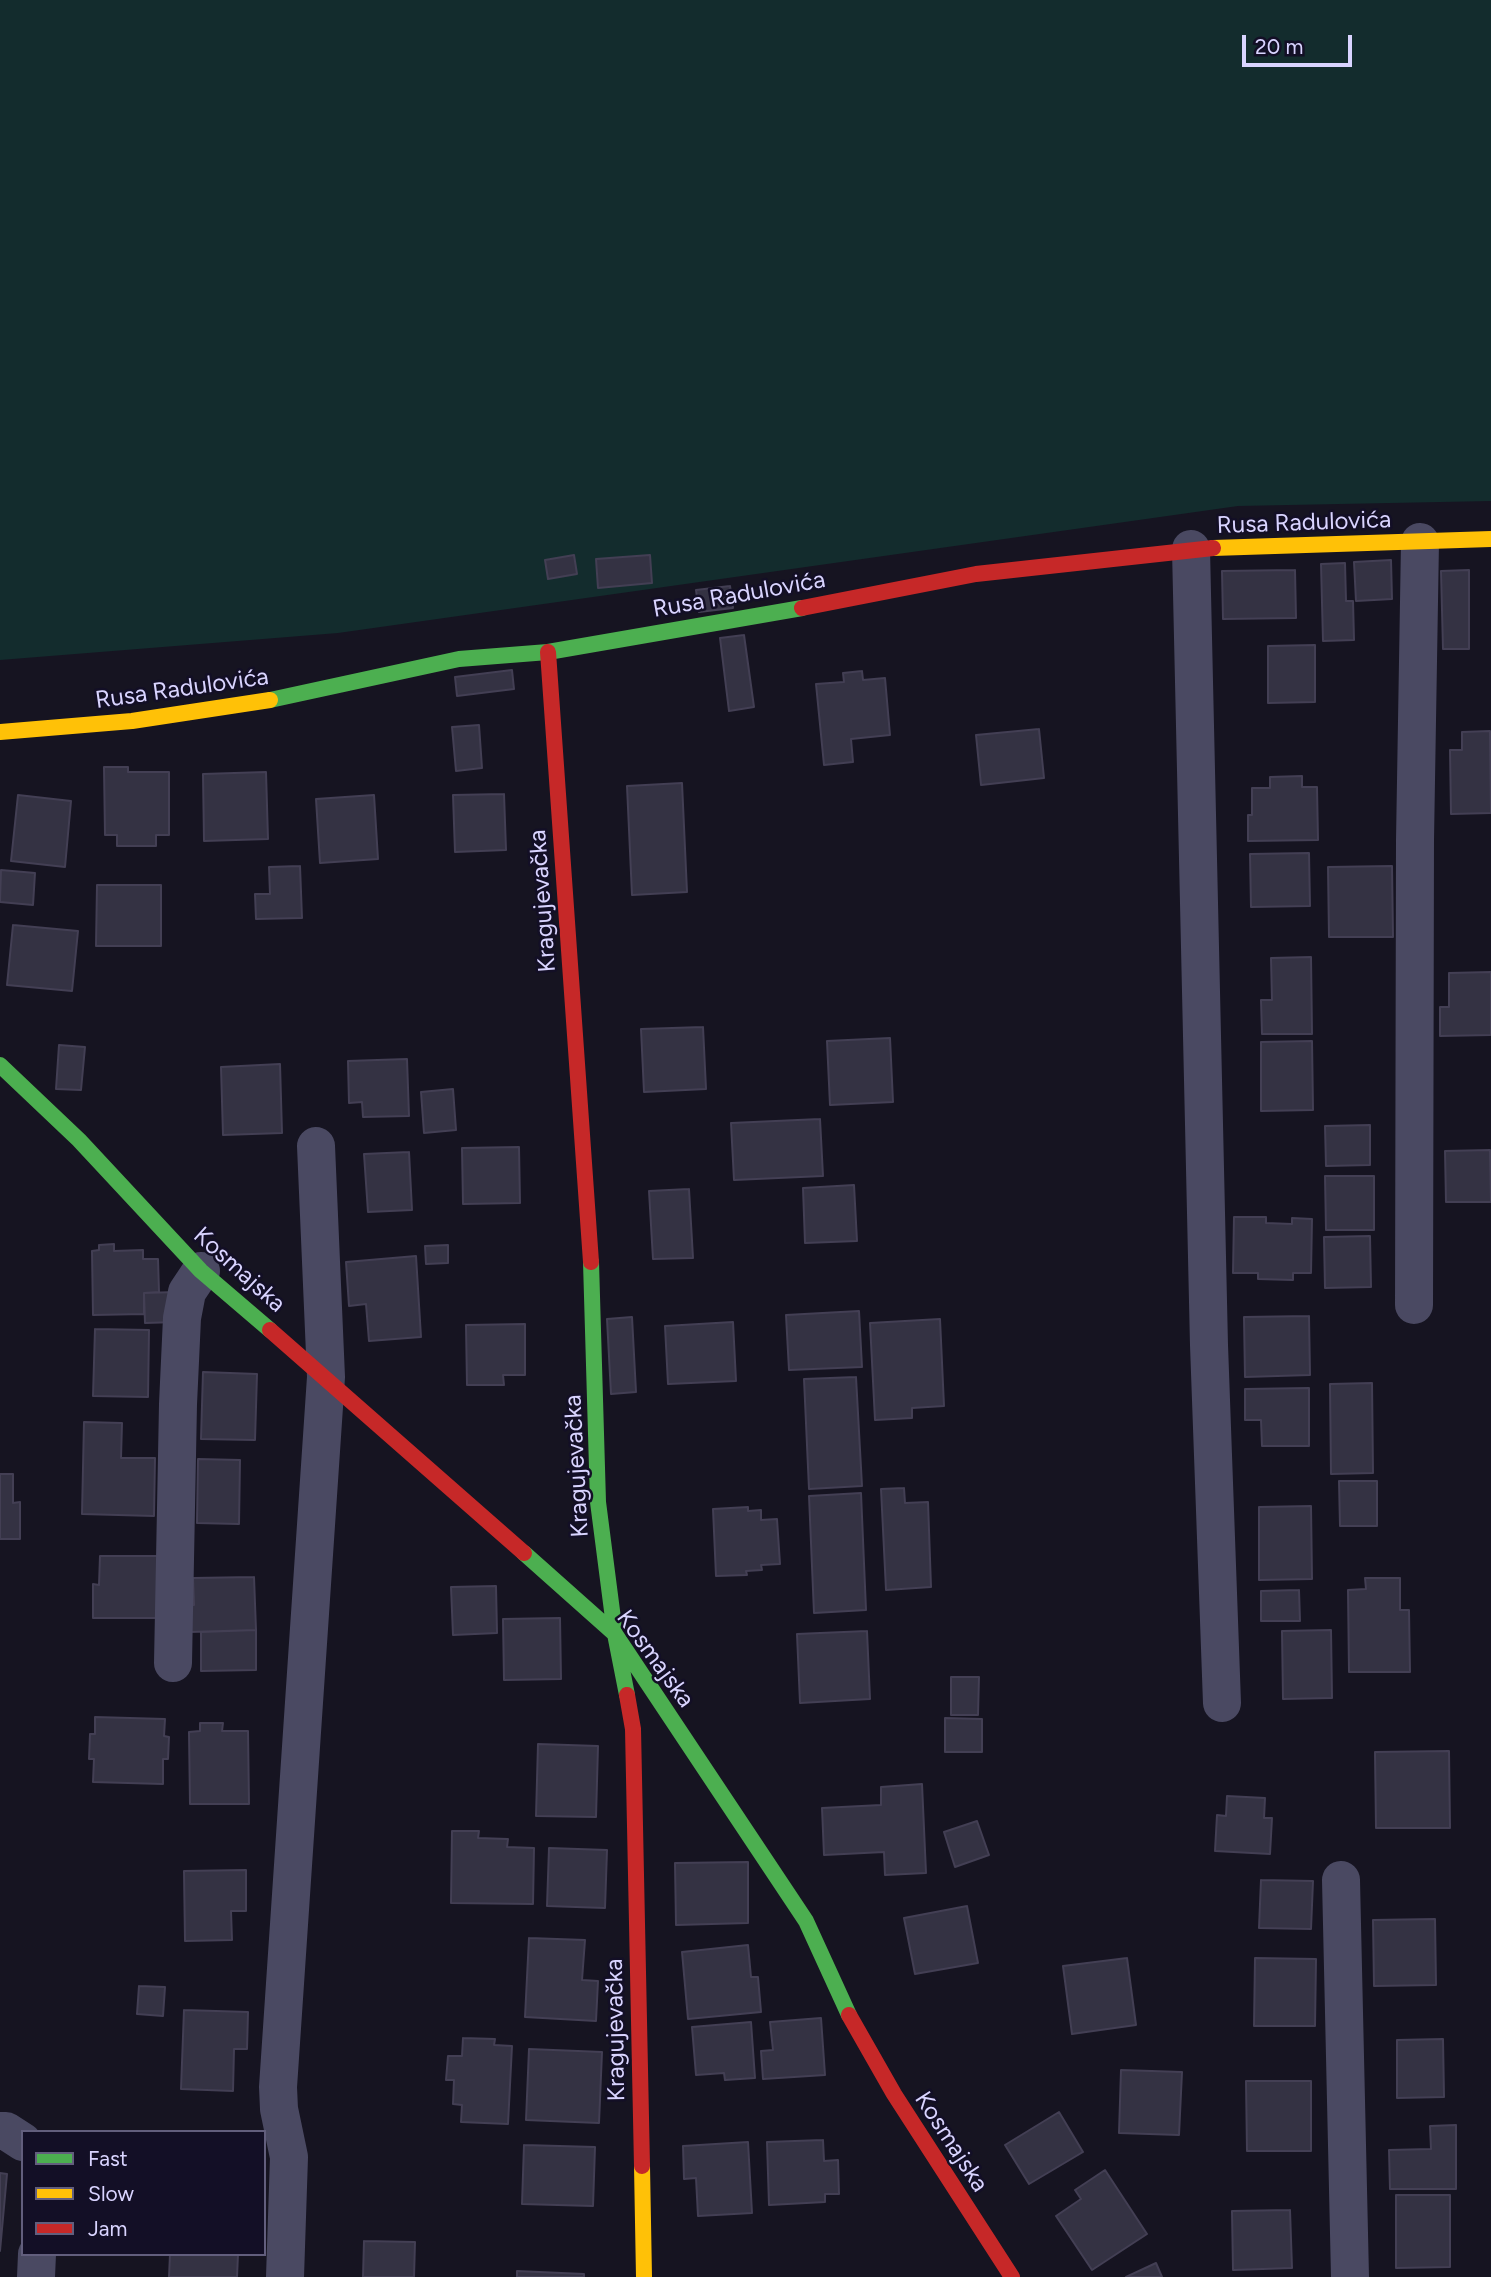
<!DOCTYPE html>
<html>
<head>
<meta charset="utf-8">
<style>
	body { margin:0 }
	#map { position:relative; width:1491px; height:2277px; overflow:hidden; background:#161421; font-family:Figtree,sans-serif }
	canvas { display:block }
	.legend { position:absolute; left:21px; top:2130px; width:245px; height:126px; box-sizing:border-box; background:#130f26; border:2px solid #625e7d; margin:0; padding:9px 12px; list-style:none; font-size:21px; color:#d9d4ff }
	.legend li { display:flex; align-items:center; gap:14px; height:35px }
	.legend b { width:35px; border:2px solid #625e7d }
	.scale { position:absolute; left:1242px; top:35px; width:110px; height:32px; box-sizing:border-box; border:4px solid #d9d4ff; border-top:0; padding-left:9px; font-size:21px; line-height:24px; white-space:nowrap; color:#d9d4ff; -webkit-text-stroke:5px #130f26; paint-order:stroke }
</style>
</head>
<body>
<div id="map">
<canvas width="1491" height="2277"></canvas>
<ul class="legend">
<li><b style="height:9px;background:#4caf50"></b>Fast</li>
<li><b style="height:9px;background:#ffc107"></b>Slow</li>
<li><b style="height:9px;background:#c62828"></b>Jam</li>
</ul>
<div class="scale">20 m</div>
</div>
<script>
const ctx = document.querySelector('canvas').getContext('2d');
ctx.lineJoin = 'round';
function fillPath(path, color) {
  ctx.fillStyle = color;
  ctx.fill(path, 'evenodd');
}
function shape(rows) {
  const path = new Path2D();
  for (const r of rows) {
    path.moveTo(r[0], r[1]);
    for (let i = 2; i < r.length; i += 2) path.lineTo(r[i], r[i + 1]);
  }
  return path;
}
function stroke(path, color, width, dash) {
  ctx.strokeStyle = color;
  ctx.lineWidth = width;
  ctx.lineCap = dash ? 'butt' : 'round';
  ctx.setLineDash(dash || []);
  ctx.stroke(path);
}
function drawText(font, color, halo, rows, align = 'center') {
  ctx.font = font + ' Figtree,sans-serif';
  ctx.lineWidth = 5;
  ctx.setLineDash([]);
  ctx.textBaseline = 'middle';
  ctx.strokeStyle = halo;
  ctx.fillStyle = color;
  for (const [text, x, y, turn = 0] of rows) {
    ctx.save();
    ctx.translate(x, y);
    ctx.rotate((+turn || 0) * Math.PI / 180);
    ctx.textAlign = isNaN(turn) ? turn : align;
    if (halo) ctx.strokeText(text, 0, 0);
    ctx.fillText(text, 0, 0);
    ctx.restore();
  }
}
fillPath(shape([
	[0,0,1491,0,1491,501,1238,506,338,633,0,660]
]), '#132c2d');
const building = shape([
	[574,555,577,574,548,579,545,560,574,555],
	[650,555,652,583,598,588,596,559,650,555],
	[1391,560,1392,599,1356,601,1354,562,1391,560],
	[1345,563,1346,601,1353,601,1354,640,1323,641,1321,564,1345,563],
	[1295,570,1296,618,1223,619,1222,571,1295,570],
	[1469,570,1469,649,1443,649,1441,571,1469,570],
	[730,586,733,608,699,612,696,590,730,586],
	[744,635,754,707,729,711,720,638,744,635],
	[1315,645,1315,702,1268,703,1268,646,1315,645],
	[512,670,514,689,457,696,455,677,512,670],
	[862,671,863,680,885,678,890,735,851,739,853,762,824,765,816,684,844,682,843,673,862,671],
	[479,725,482,768,456,771,452,727,479,725],
	[1039,729,1044,778,981,785,976,735,1039,729],
	[1490,731,1491,813,1451,814,1450,750,1462,750,1462,732,1490,731],
	[104,767,128,767,128,772,169,772,169,835,156,835,156,846,117,846,117,835,105,835,104,767],
	[266,772,268,839,204,841,203,774,266,772],
	[1302,776,1302,787,1317,787,1318,840,1248,841,1248,815,1252,815,1252,788,1270,788,1270,777,1302,776],
	[682,783,687,892,632,895,627,786,682,783],
	[504,794,506,850,455,852,453,795,504,794],
	[18,795,71,801,65,867,11,861,18,795],
	[374,795,378,859,320,863,316,799,374,795],
	[1309,853,1310,906,1251,907,1250,854,1309,853],
	[300,866,302,918,256,919,255,894,270,894,269,867,300,866],
	[1392,866,1393,937,1329,937,1328,867,1392,866],
	[1,870,35,873,33,905,0,902,1,870],
	[97,885,161,885,161,946,96,946,97,885],
	[13,925,78,931,72,991,7,985,13,925],
	[1311,957,1312,1034,1262,1034,1261,1000,1272,1000,1271,958,1311,957],
	[1491,972,1491,1035,1440,1036,1440,1007,1449,1007,1449,973,1491,972],
	[703,1027,706,1089,644,1092,641,1029,703,1027],
	[890,1038,893,1102,830,1105,827,1041,890,1038],
	[1312,1041,1313,1110,1261,1111,1261,1042,1312,1041],
	[59,1045,85,1047,81,1090,56,1089,59,1045],
	[407,1059,409,1116,363,1117,362,1102,349,1103,348,1061,407,1059],
	[280,1064,282,1133,223,1135,221,1067,280,1064],
	[453,1089,456,1130,424,1133,421,1092,453,1089],
	[820,1119,823,1176,734,1180,731,1123,820,1119],
	[1370,1125,1370,1165,1326,1166,1325,1126,1370,1125],
	[519,1147,520,1203,463,1204,462,1148,519,1147],
	[1490,1150,1491,1202,1446,1202,1445,1151,1490,1150],
	[409,1152,412,1210,368,1212,364,1154,409,1152],
	[1325,1176,1374,1176,1374,1230,1326,1230,1325,1176],
	[854,1185,857,1241,805,1243,803,1188,854,1185],
	[689,1189,693,1258,653,1259,649,1191,689,1189],
	[1234,1217,1266,1217,1266,1223,1292,1224,1292,1218,1312,1219,1311,1273,1293,1273,1293,1280,1258,1279,1258,1273,1233,1273,1234,1217],
	[1370,1236,1371,1287,1325,1288,1324,1237,1370,1236],
	[114,1244,114,1251,143,1250,143,1259,158,1259,159,1292,144,1293,144,1314,93,1315,92,1251,99,1250,99,1245,114,1244],
	[448,1245,448,1263,426,1264,425,1246,448,1245],
	[416,1256,421,1337,369,1341,366,1304,349,1306,346,1262,416,1256],
	[176,1292,177,1322,145,1323,144,1293,176,1292],
	[859,1311,862,1367,789,1370,786,1315,859,1311],
	[1309,1316,1310,1375,1245,1377,1244,1317,1309,1316],
	[632,1317,636,1392,611,1394,607,1319,632,1317],
	[940,1319,944,1406,912,1408,912,1418,875,1420,870,1323,940,1319],
	[733,1322,736,1381,668,1384,665,1326,733,1322],
	[525,1324,525,1375,503,1375,504,1385,467,1385,466,1325,525,1324],
	[95,1329,149,1330,148,1397,93,1396,95,1329],
	[203,1372,257,1374,255,1440,201,1439,203,1372],
	[856,1377,862,1486,809,1489,804,1379,856,1377],
	[1372,1383,1373,1473,1331,1474,1330,1384,1372,1383],
	[1309,1388,1309,1446,1262,1446,1261,1420,1245,1420,1245,1389,1309,1388],
	[84,1422,122,1423,121,1458,155,1458,154,1516,82,1514,84,1422],
	[198,1459,240,1460,239,1524,197,1523,198,1459],
	[0,1474,13,1474,13,1503,20,1502,20,1539,0,1539,0,1474],
	[1339,1481,1377,1481,1377,1526,1340,1526,1339,1481],
	[904,1488,905,1503,928,1502,931,1587,886,1590,881,1489,904,1488],
	[861,1493,866,1610,814,1613,809,1496,861,1493],
	[1311,1506,1312,1579,1259,1580,1259,1507,1311,1506],
	[748,1507,748,1511,761,1510,761,1520,777,1519,780,1564,761,1565,762,1570,746,1571,747,1575,716,1576,713,1509,748,1507],
	[100,1556,167,1556,166,1618,93,1618,93,1584,99,1585,100,1556],
	[254,1577,256,1630,190,1632,190,1605,194,1605,193,1578,254,1577],
	[1365,1578,1400,1578,1400,1610,1409,1610,1410,1672,1349,1672,1348,1590,1366,1589,1365,1578],
	[496,1586,497,1633,453,1635,451,1587,496,1586],
	[1299,1590,1300,1621,1261,1621,1261,1591,1299,1590],
	[560,1618,561,1679,504,1680,503,1619,560,1618],
	[256,1630,256,1670,201,1671,201,1632,256,1630],
	[1331,1630,1332,1698,1283,1699,1282,1631,1331,1630],
	[867,1631,870,1699,800,1703,797,1634,867,1631],
	[951,1677,979,1677,978,1715,951,1715,951,1677],
	[95,1717,165,1719,164,1736,169,1737,168,1759,163,1759,163,1784,93,1782,94,1759,89,1759,90,1734,95,1734,95,1717],
	[945,1718,982,1719,982,1752,945,1752,945,1718],
	[200,1723,223,1723,222,1731,248,1731,249,1804,190,1804,189,1732,200,1731,200,1723],
	[538,1744,598,1746,596,1817,536,1816,538,1744],
	[1449,1751,1450,1828,1376,1828,1375,1752,1449,1751],
	[922,1784,926,1873,885,1875,884,1852,824,1855,822,1808,881,1805,881,1787,922,1784],
	[1227,1796,1265,1798,1264,1818,1272,1818,1270,1854,1215,1851,1217,1815,1226,1816,1227,1796],
	[977,1821,989,1855,955,1867,944,1832,977,1821],
	[452,1831,479,1831,478,1838,508,1839,507,1847,534,1848,533,1904,451,1903,452,1831],
	[549,1848,607,1850,605,1908,547,1906,549,1848],
	[748,1862,748,1923,676,1925,675,1863,748,1862],
	[246,1870,246,1911,231,1911,232,1940,185,1941,184,1871,246,1870],
	[1261,1880,1313,1881,1311,1929,1259,1928,1261,1880],
	[967,1906,978,1963,915,1974,904,1918,967,1906],
	[1435,1919,1436,1985,1374,1986,1373,1920,1435,1919],
	[529,1938,585,1940,582,1980,598,1981,596,2021,525,2017,529,1938],
	[748,1945,751,1977,758,1977,761,2012,688,2019,682,1952,748,1945],
	[1127,1958,1136,2025,1072,2034,1063,1966,1127,1958],
	[1255,1958,1316,1959,1315,2026,1254,2026,1255,1958],
	[139,1986,165,1987,163,2016,137,2014,139,1986],
	[184,2010,248,2012,247,2049,234,2049,233,2091,181,2089,184,2010],
	[821,2018,825,2075,763,2079,761,2051,773,2050,770,2022,821,2018],
	[751,2022,755,2078,725,2080,724,2073,696,2075,692,2027,751,2022],
	[463,2038,495,2039,494,2045,512,2046,508,2124,461,2122,462,2105,453,2104,454,2080,446,2080,448,2056,462,2056,463,2038],
	[1443,2039,1444,2097,1397,2098,1397,2040,1443,2039],
	[529,2049,602,2052,599,2123,526,2120,529,2049],
	[1121,2070,1182,2072,1179,2135,1119,2133,1121,2070],
	[1246,2081,1311,2081,1311,2151,1247,2151,1246,2081],
	[1059,2112,1083,2152,1029,2184,1005,2145,1059,2112],
	[1456,2125,1456,2189,1390,2189,1389,2150,1431,2149,1430,2126,1456,2125],
	[823,2140,824,2161,838,2160,839,2194,825,2194,825,2202,769,2205,767,2142,823,2140],
	[748,2142,752,2213,698,2216,696,2178,684,2179,683,2146,748,2142],
	[524,2145,595,2147,593,2206,522,2204,524,2145],
	[1105,2170,1147,2234,1092,2270,1056,2216,1081,2199,1075,2190,1105,2170],
	[0,2173,7,2174,0,2251,0,2173],
	[1396,2195,1450,2195,1450,2267,1396,2268,1396,2195],
	[1290,2210,1292,2268,1233,2270,1232,2211,1290,2210],
	[364,2241,415,2242,414,2277,363,2277,364,2241],
	[170,2254,238,2254,237,2277,169,2277,170,2254],
	[1156,2263,1162,2277,1126,2277,1156,2263],
	[517,2271,584,2274,584,2277,517,2277,517,2271]
]);
fillPath(building, '#343243');
stroke(building, '#433f54', 2);
stroke(shape([
	[1191,549,1209,1345,1222,1703],
	[1414,1305,1415,840,1420,542],
	[173,1663,178,1404,182,1318,187,1292,201,1271],
	[1341,1880,1350,2277],
	[0,2131,6,2131,23,2142],
	[36,2277,37,2254],
	[285,2277,289,2157,279,2109,278,2087,326,1377,316,1146]
]), '#4a4962', 38);
stroke(shape([
	[270,700,459,659,548,652,802,608],
	[0,1065,79,1140,201,1271,270,1330],
	[591,1262,598,1502,615,1634,627,1695],
	[524,1553,615,1634,806,1921,849,2015]
]), '#4caf50', 16);
stroke(shape([
	[1213,548,1491,539],
	[0,732,132,721,270,700],
	[642,2166,644,2277]
]), '#ffc107', 16);
stroke(shape([
	[802,608,976,574,1213,548],
	[548,652,591,1262],
	[270,1330,524,1553],
	[627,1695,633,1729,642,2166],
	[849,2015,894,2094,1012,2277]
]), '#c62828', 16);
drawText('24px', '#d9d4ff', '#130f26', [
	["Rusa Radulovića",1304,523,-2],
	["Rusa Radulovića",739,595,-10],
	["Rusa Radulovića",182,689,-8],
	["Kragujevačka",543,901,-94],
	["Kosmajska",239,1270,42],
	["Kragujevačka",577,1466,-93],
	["Kosmajska",655,1659,54],
	["Kragujevačka",616,2030,-91],
	["Kosmajska",951,2142,57]
]);
</script>
</body>
</html>
